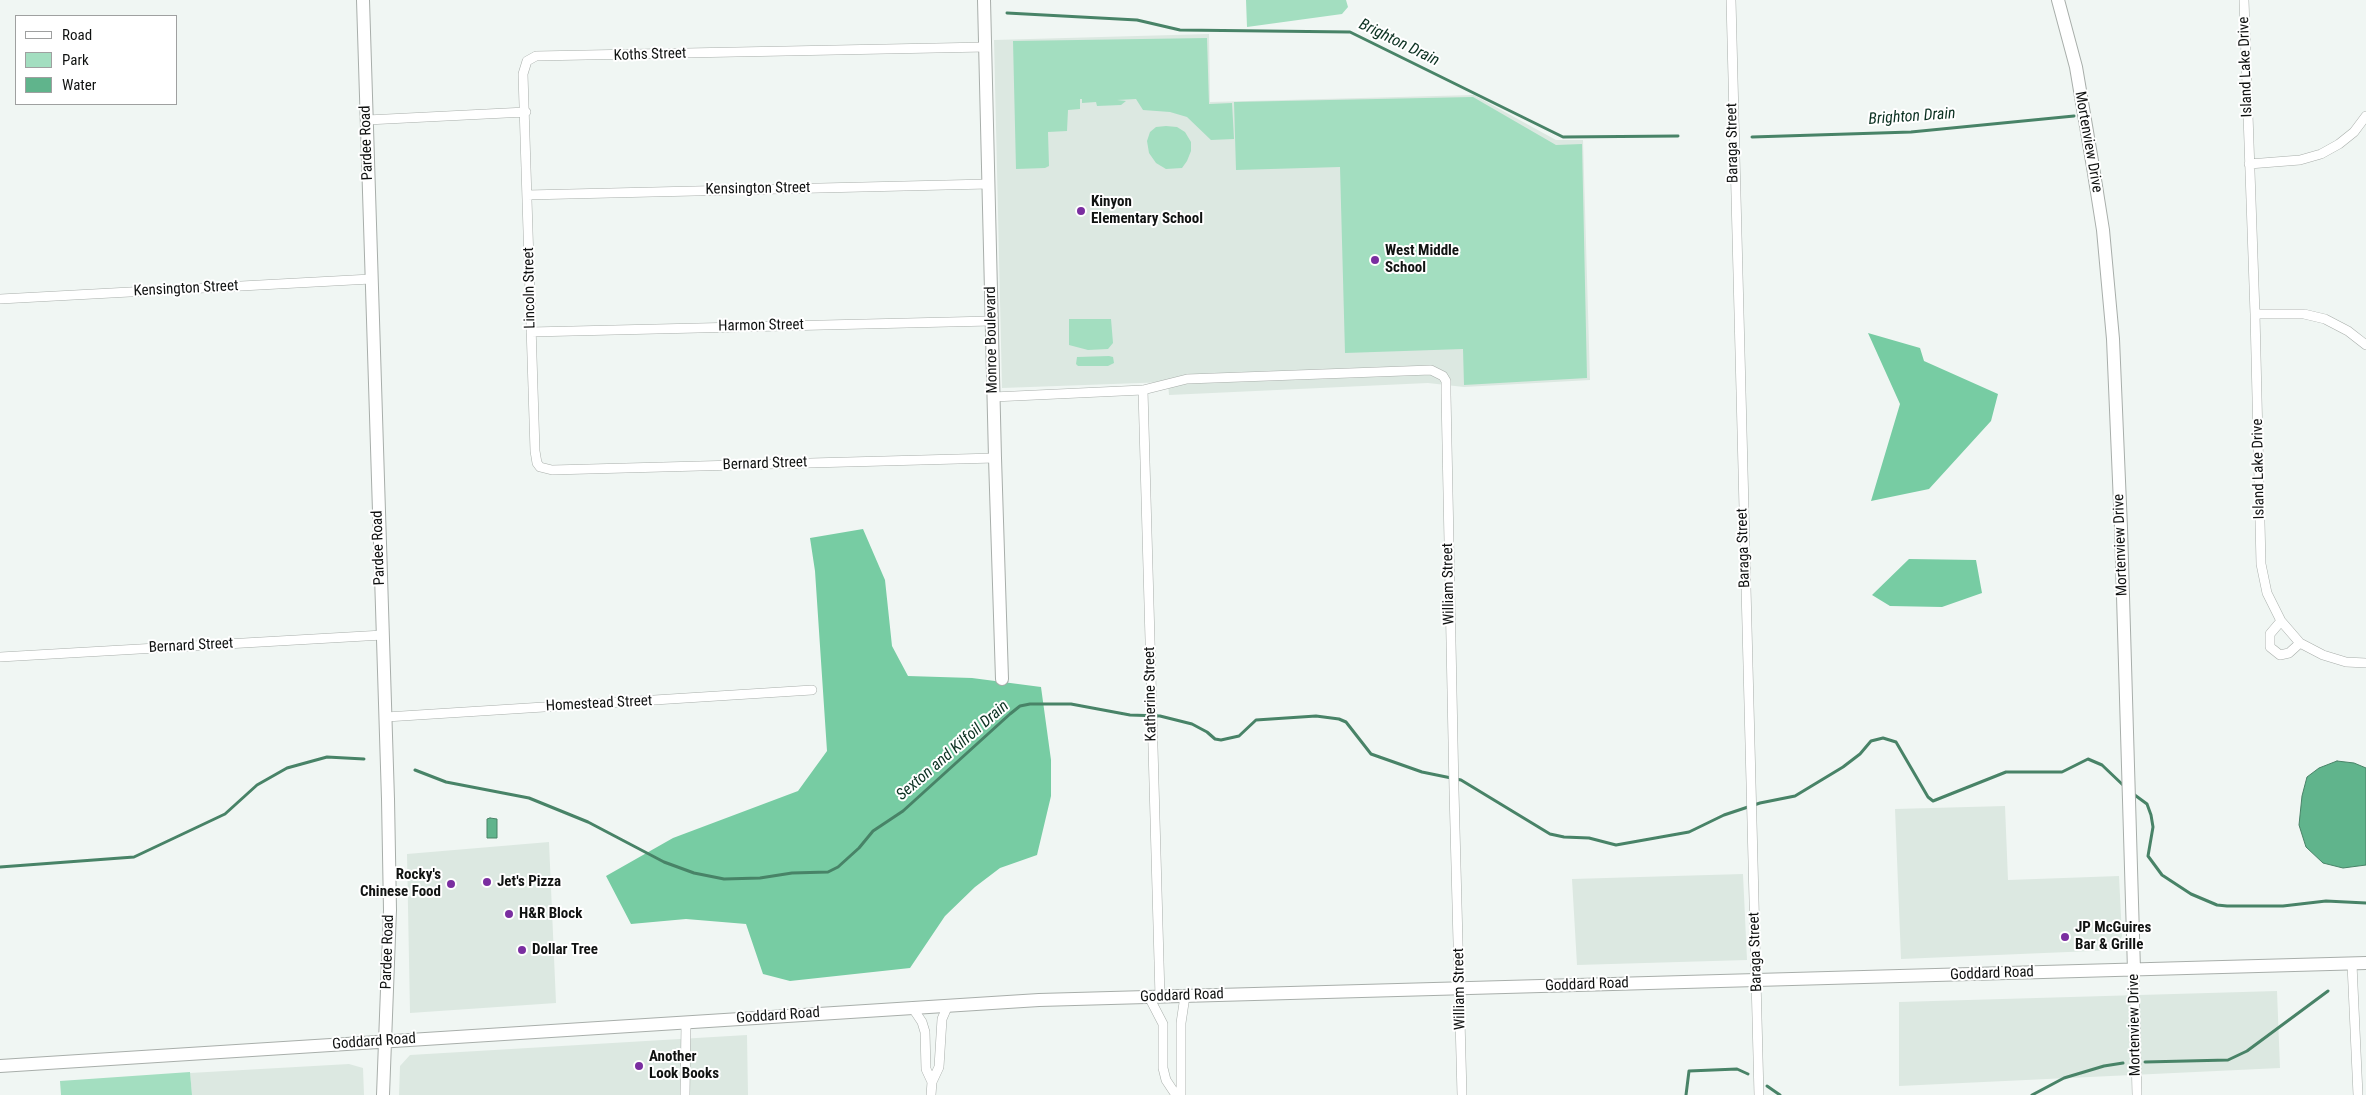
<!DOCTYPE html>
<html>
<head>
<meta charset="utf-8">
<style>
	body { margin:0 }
	#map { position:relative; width:2366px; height:1095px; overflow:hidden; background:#f0f6f3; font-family:"Roboto Condensed",sans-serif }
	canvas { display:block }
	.legend { position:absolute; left:15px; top:15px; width:162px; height:90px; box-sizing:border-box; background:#fff; border:1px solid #9fa0a0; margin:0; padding:6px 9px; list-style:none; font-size:15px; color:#101211 }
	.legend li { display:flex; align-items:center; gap:10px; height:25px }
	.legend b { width:25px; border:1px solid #9fa0a0 }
</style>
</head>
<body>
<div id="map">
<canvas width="2366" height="1095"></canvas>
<ul class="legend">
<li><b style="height:6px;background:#fff"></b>Road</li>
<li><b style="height:14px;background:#a3dec0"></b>Park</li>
<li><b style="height:14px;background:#60b48c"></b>Water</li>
</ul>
</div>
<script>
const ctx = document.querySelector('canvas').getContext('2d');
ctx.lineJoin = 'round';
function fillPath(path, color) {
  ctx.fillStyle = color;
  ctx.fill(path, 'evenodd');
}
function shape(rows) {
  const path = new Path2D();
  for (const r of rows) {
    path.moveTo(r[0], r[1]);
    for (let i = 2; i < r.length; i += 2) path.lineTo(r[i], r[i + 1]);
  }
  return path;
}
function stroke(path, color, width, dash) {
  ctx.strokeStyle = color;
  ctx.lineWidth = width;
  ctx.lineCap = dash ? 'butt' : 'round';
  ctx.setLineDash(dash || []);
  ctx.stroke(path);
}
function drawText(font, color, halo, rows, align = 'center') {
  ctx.font = font + ' "Roboto Condensed",sans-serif';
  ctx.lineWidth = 4;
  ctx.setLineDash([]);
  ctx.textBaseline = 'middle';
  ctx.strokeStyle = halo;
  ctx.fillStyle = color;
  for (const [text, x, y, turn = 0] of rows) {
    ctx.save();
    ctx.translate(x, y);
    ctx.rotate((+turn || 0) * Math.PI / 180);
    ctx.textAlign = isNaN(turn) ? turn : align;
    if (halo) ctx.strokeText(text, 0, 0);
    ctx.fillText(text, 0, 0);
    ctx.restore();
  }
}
fillPath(shape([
	[1209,34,1210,102,1474,95,1556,140,1583,140,1590,380,1464,387,1428,383,1169,395,1168,382,1002,388,994,40],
	[2005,806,2008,880,2119,876,2122,936,2116,950,1901,959,1895,809],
	[549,842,556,1003,410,1013,407,854],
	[1743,874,1747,960,1577,965,1572,879],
	[2277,991,2280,1068,1899,1086,1899,1002],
	[747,1035,748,1095,399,1095,400,1066,410,1055],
	[349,1064,363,1068,364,1095,192,1095,190,1073]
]), '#dce8e1');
fillPath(shape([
	[1246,0,1346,0,1348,7,1342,14,1247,27],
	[1207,38,1209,104,1232,103,1234,139,1211,140,1187,117,1170,112,1143,110,1136,99,1117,100,1126,101,1121,105,1097,106,1096,102,1082,103,1082,99,1080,99,1080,109,1068,110,1067,131,1048,132,1049,166,1045,168,1016,169,1013,41],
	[1473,97,1556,145,1582,144,1587,378,1464,385,1463,349,1345,353,1340,167,1236,170,1234,102],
	[1166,126,1177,127,1185,132,1191,142,1191,151,1187,161,1182,168,1166,169,1156,163,1149,153,1147,141,1150,132,1156,127],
	[1069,319,1111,319,1113,343,1108,349,1088,350,1069,345],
	[1109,356,1113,357,1114,363,1108,366,1078,366,1076,364,1077,357],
	[190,1072,192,1095,61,1095,60,1081]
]), '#a3dec0');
fillPath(shape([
	[1868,333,1920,348,1924,361,1998,394,1991,421,1929,489,1871,501,1900,404],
	[863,529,885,580,892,646,908,676,972,678,1041,687,1051,760,1051,796,1037,855,1000,868,975,887,945,916,910,968,790,981,763,974,746,924,686,919,631,924,606,876,673,838,798,791,827,751,815,571,810,538],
	[1909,559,1976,560,1982,593,1942,607,1890,606,1872,595]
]), '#77cca3');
const water = shape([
	[2337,761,2354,763,2366,768,2366,865,2343,868,2323,863,2306,847,2299,825,2302,796,2307,777,2319,768,2337,761],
	[490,818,497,819,497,838,487,838,487,819,490,818]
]);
fillPath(water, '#60b48c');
stroke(water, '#488367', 1);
stroke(shape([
	[1007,13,1137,20,1180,30,1350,32,1563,137,1678,136],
	[1752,137,1911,132,2074,116],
	[415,770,446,782,529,798,588,822,664,862,694,873,724,879,760,878,792,873,828,872,838,867,859,848,873,831,903,811,1010,714,1020,706,1030,704,1071,704,1130,715,1160,716,1192,724,1207,732,1215,739,1221,740,1239,736,1256,720,1316,716,1339,719,1346,722,1371,754,1422,772,1461,780,1550,834,1564,837,1589,838,1616,845,1689,832,1724,815,1760,803,1795,796,1843,767,1860,754,1871,741,1883,738,1896,742,1928,797,1933,801,2006,772,2062,772,2088,759,2102,765,2124,786],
	[2132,793,2147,804,2151,815,2153,827,2148,856,2162,875,2191,894,2217,905,2227,906,2283,906,2326,901,2366,903],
	[0,867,134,857,225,814,257,785,287,768,327,757,364,759],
	[2145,1062,2228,1060,2247,1051,2328,991],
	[1767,1086,1780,1095],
	[1686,1095,1689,1071,1737,1069,1748,1074],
	[2032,1095,2064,1078,2104,1066,2123,1063]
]), '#488367', 3);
const street = shape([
	[1731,0,1759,1095],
	[2244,0,2255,314,2261,564,2267,593,2281,621,2300,643,2323,655,2346,662,2366,663],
	[986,47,536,56,527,61,523,74,535,451,537,463,540,467,552,470,995,458],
	[367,120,526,112],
	[2249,164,2300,160,2321,154,2339,144,2354,132,2366,116],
	[527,195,988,184],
	[0,299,371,279],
	[2255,314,2304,314,2325,319,2348,331,2366,345],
	[531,332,991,321],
	[1143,390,1160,997],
	[993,397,1143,390,1187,379,1431,370,1443,376,1446,381,1446,394,1454,790,1462,1095],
	[2281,621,2270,634,2270,647,2280,655,2289,653,2300,643],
	[0,657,383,635],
	[386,717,812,690],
	[2352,964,2358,1095],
	[2134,970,2137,1095],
	[1149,997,1163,1024,1163,1068,1166,1080,1176,1095],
	[912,1007,922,1022,925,1032,926,1069,932,1082,939,1067,942,1019,948,1005],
	[685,1095,686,1023],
	[931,1095,932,1082],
	[1181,1095,1181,1023,1185,996]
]);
const secondary = shape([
	[363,0,388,799,390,910,383,1095],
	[984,0,995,458,1002,679],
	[2058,0,2076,67,2093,167,2103,230,2113,339,2121,528,2134,970],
	[0,1066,1039,1000,2366,963]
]);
stroke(street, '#a8aeaa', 10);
stroke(secondary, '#a8aeaa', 14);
stroke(street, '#fff', 9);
stroke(secondary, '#fff', 12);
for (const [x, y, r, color] of [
	[1081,211,5,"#7a2ea0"],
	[1375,260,5,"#7a2ea0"],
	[487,882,5,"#7a2ea0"],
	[451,884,5,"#7a2ea0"],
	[509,914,5,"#7a2ea0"],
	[2065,937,5,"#7a2ea0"],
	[522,950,5,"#7a2ea0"],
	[639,1066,5,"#7a2ea0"]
]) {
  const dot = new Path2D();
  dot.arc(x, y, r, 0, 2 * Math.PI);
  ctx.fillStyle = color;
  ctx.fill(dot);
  stroke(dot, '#fff', 2);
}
drawText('15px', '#101211', '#fff', [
	["Koths Street",650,55,-2],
	["Island Lake Drive",2246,67,-92],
	["Mortenview Drive",2088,142,80],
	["Pardee Road",367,143,-92],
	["Baraga Street",1733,143,-91],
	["Kensington Street",758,189,-1],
	["Lincoln Street",530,288,-91],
	["Kensington Street",186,289,-3],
	["Harmon Street",761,326,-1],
	["Monroe Boulevard",992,340,-91],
	["Bernard Street",765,464,-2],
	["Island Lake Drive",2259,469,-91],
	["Mortenview Drive",2121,545,-92],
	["Pardee Road",379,548,-92],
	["Baraga Street",1744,548,-92],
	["William Street",1449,584,-91],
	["Bernard Street",191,646,-3],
	["Katherine Street",1151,694,-91],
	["Homestead Street",599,704,-3],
	["Pardee Road",388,952,-88],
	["Baraga Street",1756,952,-92],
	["Goddard Road",1992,974,-2],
	["Goddard Road",1587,985,-2],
	["William Street",1460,989,-91],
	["Goddard Road",1182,996,-2],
	["Goddard Road",778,1016,-4],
	["Mortenview Drive",2135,1025,-91],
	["Goddard Road",374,1042,-4]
]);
drawText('bold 15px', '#101211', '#fff', [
	["Kinyon",1091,202],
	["Elementary School",1091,219],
	["West Middle",1385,251],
	["School",1385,268],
	["Rocky's",441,875,"right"],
	["Chinese Food",441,892,"right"],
	["Jet's Pizza",497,882],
	["H&R Block",519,914],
	["JP McGuires",2075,928],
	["Bar & Grille",2075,945],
	["Dollar Tree",532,950],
	["Another",649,1057],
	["Look Books",649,1074]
], 'left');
drawText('italic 16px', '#0b3121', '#fff', [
	["Brighton Drain",1399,43,26],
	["Brighton Drain",1912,117,-4],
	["Sexton and Kilfoil Drain",953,751,-41]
]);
</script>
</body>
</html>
